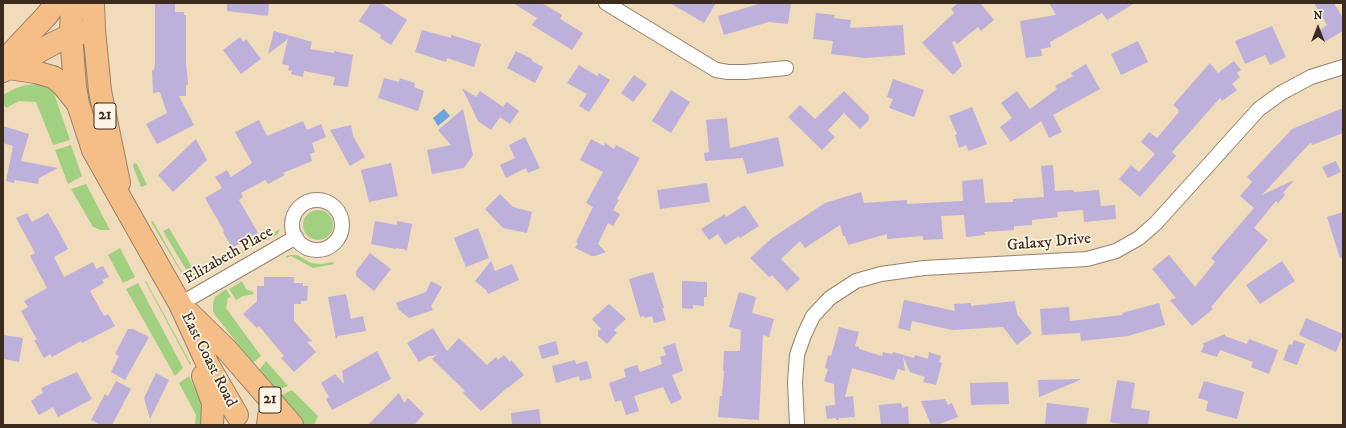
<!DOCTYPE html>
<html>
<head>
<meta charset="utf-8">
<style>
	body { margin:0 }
	#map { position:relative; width:1346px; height:428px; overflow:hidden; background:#f0dbba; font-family:"IM FELL DW Pica",serif }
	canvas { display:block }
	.frame { position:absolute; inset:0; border:4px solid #3b2a1e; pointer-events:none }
	.north { position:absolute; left:1298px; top:8px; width:40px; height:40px; -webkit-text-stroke:3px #fcf5e5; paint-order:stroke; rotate:0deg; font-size:11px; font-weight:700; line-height:16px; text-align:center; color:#3b2a1e }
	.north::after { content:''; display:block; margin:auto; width:14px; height:18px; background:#3b2a1e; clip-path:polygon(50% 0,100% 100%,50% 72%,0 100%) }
</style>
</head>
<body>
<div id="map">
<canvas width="1346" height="428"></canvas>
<div class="frame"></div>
<div class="north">N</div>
</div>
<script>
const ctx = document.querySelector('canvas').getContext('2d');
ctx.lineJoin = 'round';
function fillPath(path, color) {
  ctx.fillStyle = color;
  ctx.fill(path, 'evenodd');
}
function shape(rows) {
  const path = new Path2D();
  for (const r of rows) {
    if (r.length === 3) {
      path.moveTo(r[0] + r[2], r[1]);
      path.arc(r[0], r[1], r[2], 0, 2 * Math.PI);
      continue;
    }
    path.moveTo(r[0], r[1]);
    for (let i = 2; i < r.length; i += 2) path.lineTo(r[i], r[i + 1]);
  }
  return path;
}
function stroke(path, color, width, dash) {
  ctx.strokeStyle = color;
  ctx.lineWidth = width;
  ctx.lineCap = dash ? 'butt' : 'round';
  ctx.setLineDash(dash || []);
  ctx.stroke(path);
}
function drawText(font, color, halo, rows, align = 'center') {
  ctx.font = font + ' "IM FELL DW Pica",serif';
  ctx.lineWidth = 3.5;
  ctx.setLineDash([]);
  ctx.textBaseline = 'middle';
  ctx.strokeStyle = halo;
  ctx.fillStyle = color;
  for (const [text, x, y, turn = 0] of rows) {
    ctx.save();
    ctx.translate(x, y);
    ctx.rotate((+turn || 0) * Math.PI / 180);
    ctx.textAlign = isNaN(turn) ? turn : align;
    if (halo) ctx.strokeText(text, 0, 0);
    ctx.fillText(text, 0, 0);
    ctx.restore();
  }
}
fillPath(shape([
	[38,84,49,88,54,93,70,140,53,145,36,102,19,101,6,108,3,103,3,95,16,88,26,85],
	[71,145,82,176,68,184,55,150],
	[134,163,137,164,147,185,141,187,133,166],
	[86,184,110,230,101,230,93,227,71,189],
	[318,225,15],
	[152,221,153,221,180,269,189,279,185,277,179,269,151,222],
	[169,228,195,272,201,273,280,229,278,234,202,276,193,275,185,268,163,231],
	[120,248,135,277,123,283,108,255],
	[290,255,297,255,311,263,321,264,333,262,334,264,313,268,291,256,286,258,286,256],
	[145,281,146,281,191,364,190,365],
	[242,281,246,289,253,292,254,294,243,296,236,300,229,289],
	[138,283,183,368,175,376,126,289],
	[226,289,231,297,228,298,226,308,261,356,254,362,252,362,215,315,213,311,213,303,215,297],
	[266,361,288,386,275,391,259,370],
	[189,376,200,400,202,412,200,425,195,425,196,415,179,383],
	[292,390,318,416,314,425,305,425,292,412,280,396]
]), '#a1d180');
fillPath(shape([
	[444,109,450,116,438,126,433,118]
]), '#6da4db');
fillPath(shape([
	[155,3,175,3,175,12,184,12,184,15,186,15,186,62,188,85,186,85,186,96,179,96,194,125,157,144,146,124,167,113,160,92,153,93,152,70,154,70,155,63],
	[227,3,269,3,268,16,227,11],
	[371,3,381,3,407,20,391,45,380,38,381,35,359,21],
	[513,3,542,3,562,15,560,19,583,33,572,50,532,25,537,18],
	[670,3,716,3,704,23],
	[762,3,791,3,788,24,769,22,724,35,718,16],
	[958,3,980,3,994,20,981,31,978,27,957,44,955,41,952,42,962,66,953,75,922,43,954,13,951,9],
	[1049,3,1135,3,1107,20,1102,13,1050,42,1051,47,1041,49,1042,56,1026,58,1020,21,1056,15],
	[1314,3,1334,3,1343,18,1343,31,1324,42,1318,31,1327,25],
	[816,13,835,15,834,18,851,20,850,28,903,25,905,55,865,58,831,54,833,41,813,39],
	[1272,26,1286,57,1270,65,1265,55,1245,64,1235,41],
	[422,30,451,38,451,35,481,44,474,67,447,58,446,62,415,52],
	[274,31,312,42,310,49,334,53,334,51,353,55,348,87,333,85,335,77,304,71,303,77,291,74,292,71,288,70,289,66,282,64,288,39,268,54],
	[240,37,243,42,246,39,261,59,241,74,223,50],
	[1138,41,1148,62,1121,75,1111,54],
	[516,51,532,59,532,61,543,67,535,83,507,68],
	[1234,61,1241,70,1237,73,1240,77,1232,84,1237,90,1222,101,1220,98,1172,152,1176,156,1140,197,1119,179,1131,165,1139,172,1155,154,1141,142,1149,132,1157,138,1179,112,1178,111,1179,110,1173,105,1210,63,1218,73],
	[1086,64,1100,89,1053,115,1062,132,1049,138,1041,121,1011,142,1000,127,1012,118,1001,103,1017,91,1030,109,1057,89,1055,86,1073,76,1071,73],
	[579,65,597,76,599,73,610,80,589,112,579,106,587,94,567,83],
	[634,75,647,84,633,102,621,93],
	[384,78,399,82,400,78,415,83,414,87,424,91,418,111,378,98],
	[893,79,924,90,914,117,889,108,893,99,887,97],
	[462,88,476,97,480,91,503,107,507,102,519,111,510,124,500,117,491,130,478,121],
	[671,90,690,102,671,133,652,121],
	[844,91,869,116,869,120,860,129,844,113,828,130,835,137,822,150,788,117,800,105,815,119],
	[972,107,987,144,969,151,966,145,959,148,955,135,957,134,949,116],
	[1343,108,1343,133,1312,145,1311,142,1262,195,1294,180,1283,193,1285,195,1278,203,1276,201,1254,228,1268,240,1211,307,1213,309,1192,326,1170,300,1176,298,1152,269,1169,255,1195,287,1215,262,1211,258,1254,208,1240,196,1252,182,1247,177,1292,129],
	[463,109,473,155,464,168,432,174,427,150,451,145,438,130],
	[727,118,730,148,778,137,784,166,747,174,743,158,705,161,704,153,709,152,706,120],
	[259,120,267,136,303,121,307,130,321,124,326,137,312,143,315,152,310,154,312,161,283,173,285,175,268,184,265,180,241,193,243,197,239,200,258,233,232,248,223,232,224,231,205,198,222,188,215,177,227,170,231,177,252,163,235,132],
	[351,125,353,136,365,157,350,166,330,130],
	[3,126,29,134,21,161,58,168,39,178,38,184,15,180,14,183,6,181,13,146,3,143],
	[525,137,540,168,528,173,526,168,506,178,500,165,515,158,509,145],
	[196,139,207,160,173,192,158,175],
	[591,139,604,146,605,143,614,149,616,145,640,158,617,199,619,200,613,210,620,214,613,226,608,223,598,244,606,252,595,256,592,256,575,248,578,243,576,242,593,207,586,203,603,172,580,160],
	[1336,161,1341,172,1328,178,1322,167],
	[391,163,398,196,369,202,361,170],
	[1053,165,1055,191,1073,190,1074,192,1099,190,1101,206,1115,205,1116,219,1084,222,1083,210,1057,212,1058,217,1032,220,1032,225,1014,226,1014,230,984,232,985,235,966,237,964,215,941,216,943,239,923,240,923,236,887,239,887,234,848,245,845,236,843,236,840,225,805,248,800,241,781,259,800,279,787,291,772,275,769,277,750,258,772,238,825,203,861,192,864,203,907,200,907,204,963,201,962,181,983,179,985,203,1013,202,1013,199,1044,197,1041,166],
	[707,183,710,202,660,209,657,190],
	[500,194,513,207,532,212,527,233,503,228,485,209],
	[745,205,759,226,740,238,739,236,725,245,718,234,709,240,701,229,725,214,726,217],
	[1343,212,1343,258,1340,258,1327,217],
	[27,213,32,222,48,213,59,232,68,249,54,257,64,277,93,262,96,269,103,266,109,277,102,280,104,283,90,291,104,316,108,314,115,326,82,343,81,341,52,357,50,354,44,358,34,340,37,340,21,311,28,307,24,301,47,288,30,256,35,253,16,218],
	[375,221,397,225,397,221,412,224,407,250,396,248,396,249,371,244],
	[478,228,489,258,466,267,454,238],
	[370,253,391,269,374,291,356,276,356,271],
	[491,261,495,271,512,264,519,280,488,294,486,290,475,281],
	[1282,261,1295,281,1260,304,1246,285],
	[653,272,664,308,662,308,666,320,654,323,652,316,645,318,644,316,640,317,629,279],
	[264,277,294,277,294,283,303,283,303,286,308,286,307,301,301,301,301,304,294,304,294,321,312,341,307,342,316,352,294,372,281,358,284,356,259,326,257,328,243,314,257,301,257,286,264,286],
	[431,281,442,287,431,306,433,310,409,318,399,310,396,303,426,292],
	[682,281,707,282,707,297,704,297,704,306,693,305,693,309,682,308],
	[739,292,756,297,752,313,774,319,769,337,763,335,759,420,718,417,720,396,722,396,724,371,723,371,724,351,740,351,741,330,729,327],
	[346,294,351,319,363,316,366,331,338,336,336,339,328,297],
	[904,300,955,311,954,304,971,303,971,306,1015,301,1017,314,1032,333,1017,345,1003,327,952,330,912,321,910,331,898,328],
	[1159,303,1165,325,1128,336,1081,341,1080,333,1042,335,1040,309,1069,307,1070,321,1123,315,1122,313],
	[609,304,626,319,614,330,617,333,607,344,598,336,598,331,601,329,592,319],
	[1306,318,1343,334,1336,352,1299,335],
	[839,327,859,332,855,346,859,347,859,349,882,356,883,352,892,354,893,352,914,358,915,355,928,359,929,352,941,356,939,362,942,363,936,385,923,382,925,377,910,372,903,357,905,371,898,369,894,380,852,368,845,397,853,396,855,417,839,418,839,420,836,420,836,418,827,419,825,406,835,405,834,384,824,381,828,369,825,368,828,355,831,356],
	[433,328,447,351,459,338,487,365,496,357,498,360,504,355,510,362,511,360,524,375,508,388,508,387,481,411,463,393,465,391,432,359,438,353,433,356,429,356,419,362,407,343],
	[128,329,133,329,149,337,125,380,111,372,119,356,115,354],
	[1225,334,1225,336,1247,344,1249,339,1278,350,1269,374,1251,367,1253,362,1220,350,1217,357,1201,352,1204,345,1202,344],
	[3,335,23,338,19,362,3,359],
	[1294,340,1305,344,1297,365,1283,360,1289,344,1292,345],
	[556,341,559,354,542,359,538,346],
	[675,343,683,371,672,375,682,399,671,404,663,387,634,396,639,411,626,415,621,400,615,402,609,383,626,377,624,369,637,365,640,372,662,364,660,357,666,355,663,347],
	[377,351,391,379,332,410,326,399,329,397,321,383,335,374,344,384,342,371],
	[575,360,576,364,587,361,592,378,580,381,579,376,556,383,552,366],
	[77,372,92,399,58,417,53,407,39,415,31,401,36,398,35,397,43,393,41,388],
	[156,373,169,380,150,419,144,398],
	[1080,379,1080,380,1039,397,1038,380],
	[1117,380,1135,383,1131,408,1150,411,1148,425,1127,425,1110,422],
	[116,381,131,389,112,425,101,425,91,420,105,394,108,396],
	[1204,381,1244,392,1237,419,1206,411,1208,401,1198,398],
	[1008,382,1009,404,971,405,970,383],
	[399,393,404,403,408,398,424,414,414,425,368,425],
	[945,399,948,405,952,403,958,417,937,425,931,425,921,401],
	[901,403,902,408,908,406,909,425,881,425,879,405],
	[1047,403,1089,408,1086,425,1045,424],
	[539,409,541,425,512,425,511,413]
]), '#bdb0da');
const street = shape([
	[606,3,716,70,728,72,745,72,786,68],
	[317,225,25],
	[180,304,296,237],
	[797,425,795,382,797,355,804,335,813,316,830,298,856,281,881,274,924,268,1087,259,1116,251,1139,238,1156,223,1259,109,1281,93,1311,77,1343,67]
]);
const primary = shape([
	[72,3,71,35,75,86,78,104,93,150,180,304,207,363,237,415],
	[93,3,94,30,100,91,119,183],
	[3,62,47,15,56,3],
	[8,68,35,72,53,77,62,84,78,104],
	[3,71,56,42,71,35,83,33],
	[189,313,227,350,292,425],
	[203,376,213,403,212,425],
	[268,425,269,416]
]);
stroke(street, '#96826c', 16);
stroke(primary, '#96826c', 24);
stroke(street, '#fff', 14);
stroke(primary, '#f6be87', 22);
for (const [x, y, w] of [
	[105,116,22],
	[270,400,22]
]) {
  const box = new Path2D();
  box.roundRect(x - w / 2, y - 13, w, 26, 3);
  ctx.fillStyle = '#fcf5e5';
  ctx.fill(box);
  stroke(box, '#3b2a1e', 1);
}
drawText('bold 15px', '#3b2a1e', null, [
	["21",105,116],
	["21",270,400]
]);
drawText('16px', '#3b2a1e', '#fcf5e5', [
	["Galaxy Drive",1049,243,-5],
	["Elizabeth Place",229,256,-30],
	["East Coast Road",208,360,63]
]);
</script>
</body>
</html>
